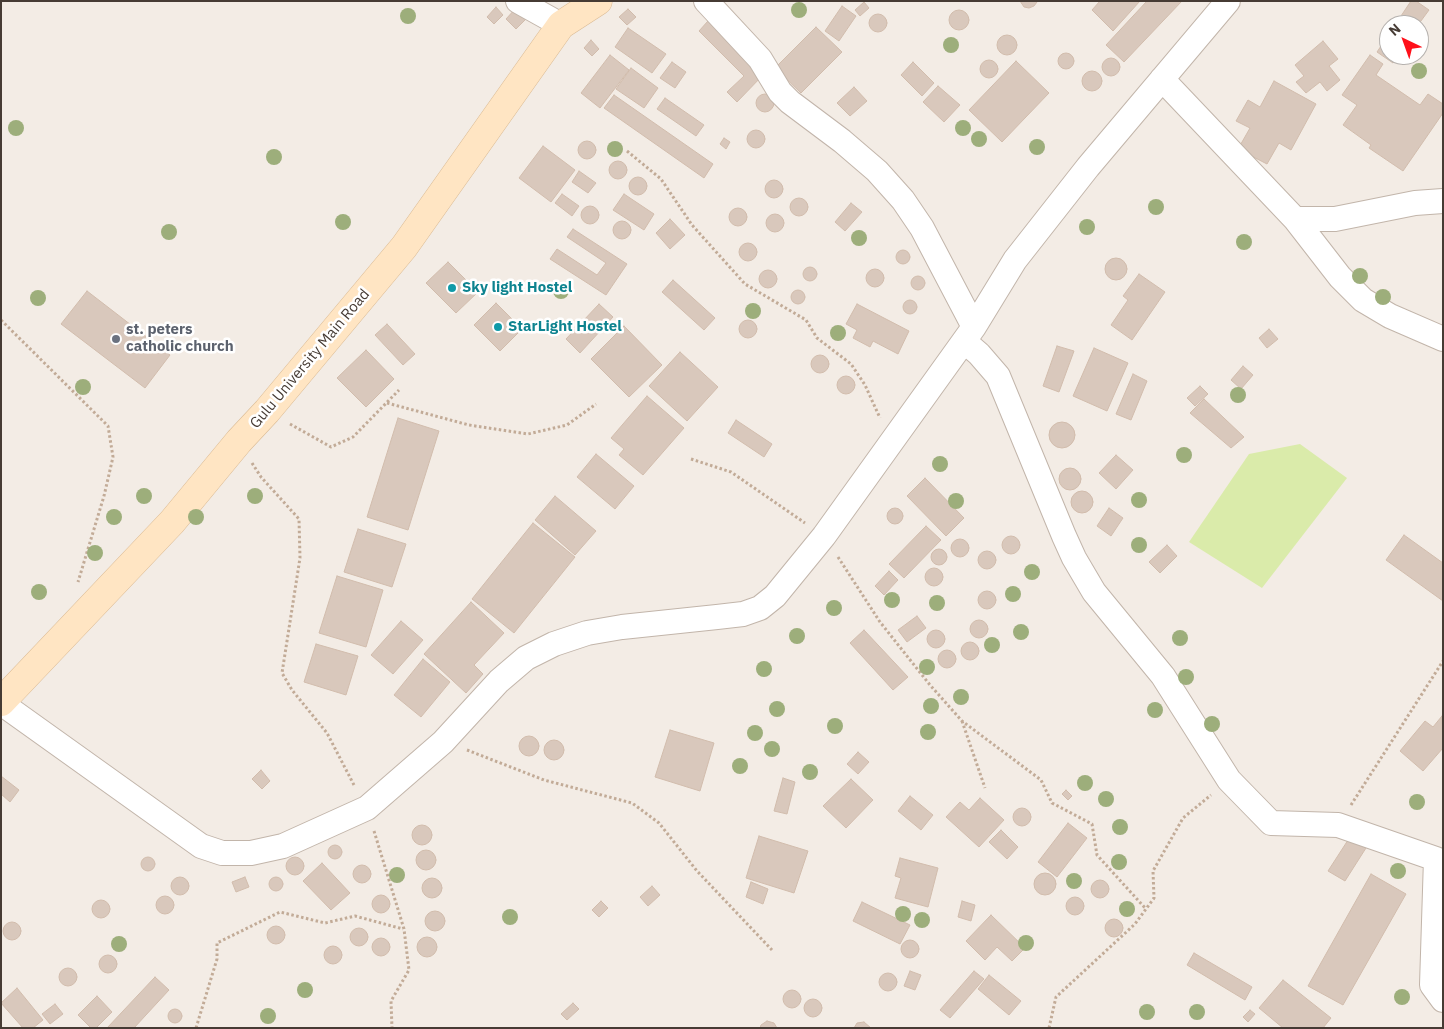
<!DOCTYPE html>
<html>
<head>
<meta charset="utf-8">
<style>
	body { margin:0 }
	#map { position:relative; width:1444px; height:1029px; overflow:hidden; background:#f3ece5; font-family:"IBM Plex Sans",sans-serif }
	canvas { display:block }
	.frame { position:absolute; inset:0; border:2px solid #463b34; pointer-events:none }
	.north { position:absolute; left:1379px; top:15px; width:50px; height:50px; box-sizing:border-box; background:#fff; border:1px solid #b5b1ae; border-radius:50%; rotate:318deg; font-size:14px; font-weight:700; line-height:20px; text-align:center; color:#463b34 }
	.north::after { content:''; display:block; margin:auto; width:18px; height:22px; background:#ff101a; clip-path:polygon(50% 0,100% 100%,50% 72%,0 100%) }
</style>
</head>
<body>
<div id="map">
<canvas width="1444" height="1029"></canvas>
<div class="frame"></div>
<div class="north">N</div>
</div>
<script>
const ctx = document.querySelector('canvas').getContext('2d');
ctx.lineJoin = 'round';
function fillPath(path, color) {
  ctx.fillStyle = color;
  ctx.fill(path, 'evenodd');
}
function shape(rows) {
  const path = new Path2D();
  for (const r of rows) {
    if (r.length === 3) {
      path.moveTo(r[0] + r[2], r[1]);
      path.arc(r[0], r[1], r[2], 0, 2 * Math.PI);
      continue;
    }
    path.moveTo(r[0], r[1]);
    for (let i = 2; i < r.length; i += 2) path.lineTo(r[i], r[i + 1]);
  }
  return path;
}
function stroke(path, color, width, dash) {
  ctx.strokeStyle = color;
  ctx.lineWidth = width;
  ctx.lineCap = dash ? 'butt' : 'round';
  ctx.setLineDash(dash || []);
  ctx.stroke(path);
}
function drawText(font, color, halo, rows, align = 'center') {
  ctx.font = font + ' "IBM Plex Sans",sans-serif';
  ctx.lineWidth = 5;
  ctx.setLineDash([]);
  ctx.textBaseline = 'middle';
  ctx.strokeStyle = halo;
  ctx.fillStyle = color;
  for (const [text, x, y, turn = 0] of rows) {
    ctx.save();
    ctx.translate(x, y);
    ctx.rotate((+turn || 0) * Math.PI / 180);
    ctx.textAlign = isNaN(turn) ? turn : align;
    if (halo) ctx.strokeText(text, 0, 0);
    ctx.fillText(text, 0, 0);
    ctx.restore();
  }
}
fillPath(shape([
	[1300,444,1347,478,1262,588,1189,542,1249,454]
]), '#daebaa');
const building = shape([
	[1020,1,1037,1,1037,2,1034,6,1029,8,1024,7,1020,1],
	[1100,1,1140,1,1113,31,1092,10,1100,1],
	[1147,1,1182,1,1124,62,1106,45,1147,1],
	[1411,1,1416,1,1429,10,1418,25,1395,25,1411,1],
	[864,2,869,8,860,16,855,10,864,2],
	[842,6,856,16,839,41,825,31,842,6],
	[496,7,503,15,494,24,487,17,496,7],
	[516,8,527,18,516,29,506,19,516,8],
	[628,9,636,17,627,25,619,17,628,9],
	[959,20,10],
	[878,23,9],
	[708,21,763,75,737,102,727,92,744,76,699,31,708,21],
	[816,27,842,52,801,93,775,68,816,27],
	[628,28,666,54,652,73,615,47,628,28],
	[1389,34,1389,55,1398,55,1393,63,1377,52,1389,34],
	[1007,45,10],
	[591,40,599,49,592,56,584,48,591,40],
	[1323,41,1338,59,1329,66,1340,80,1327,91,1320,82,1306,93,1296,82,1304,76,1295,65,1323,41],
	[1066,61,8],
	[610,55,629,70,600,108,581,93,610,55],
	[1370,55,1383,64,1376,75,1420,105,1428,94,1443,104,1443,113,1403,171,1369,148,1371,145,1343,125,1357,105,1342,95,1370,55],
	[1111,67,9],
	[989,69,9],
	[1016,61,1049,93,1002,142,969,110,1016,61],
	[672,62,686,72,675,88,660,78,672,62],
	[913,62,934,83,922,96,901,75,913,62],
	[631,68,658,88,644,108,616,89,631,68],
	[1092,81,10],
	[1274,81,1316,104,1291,150,1279,143,1267,164,1238,149,1250,128,1236,121,1248,100,1260,107,1274,81],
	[938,86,960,105,944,122,923,102,938,86],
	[854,87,867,101,850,116,837,103,854,87],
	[765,103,9],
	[614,95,713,164,704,178,604,108,614,95],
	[665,98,704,125,696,136,657,109,665,98],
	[756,139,9],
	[724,138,730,142,726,149,720,144,724,138],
	[587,150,9],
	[543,146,575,170,551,202,519,178,543,146],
	[618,170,9],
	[579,171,596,183,588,193,572,182,579,171],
	[638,186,9],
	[774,189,9],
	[562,194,579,206,572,216,555,203,562,194],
	[624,194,654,214,644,230,613,210,624,194],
	[799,207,9],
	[851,203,862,212,845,231,835,222,851,203],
	[590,215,9],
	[738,217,9],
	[775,223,9],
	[670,219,685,235,670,249,656,233,670,219],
	[622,230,9],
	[573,229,627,264,606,295,550,259,557,249,597,275,606,263,567,237,573,229],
	[748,252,9],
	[903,257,7],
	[1116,269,11],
	[448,262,478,292,456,313,426,283,448,262],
	[810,274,7],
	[875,278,9],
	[768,279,9],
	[1139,274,1165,292,1132,340,1111,325,1128,300,1123,296,1139,274],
	[918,283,7],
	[673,280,715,318,704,330,662,292,673,280],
	[798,297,7],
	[87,291,170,355,145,388,61,324,87,291],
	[910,307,7],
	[496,303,522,329,500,351,474,325,496,303],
	[599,304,613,317,580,353,566,339,599,304],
	[857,304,909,331,898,354,873,341,870,347,853,338,857,330,846,324,857,304],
	[748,329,9],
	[387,324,415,354,403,365,375,335,387,324],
	[624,326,662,365,629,397,591,359,624,326],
	[1269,329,1278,339,1267,348,1259,338,1269,329],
	[1057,346,1074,351,1059,392,1043,386,1057,346],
	[1094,348,1128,363,1107,411,1073,396,1094,348],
	[366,350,394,379,366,407,337,378,366,350],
	[680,352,718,387,687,421,649,386,680,352],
	[820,364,9],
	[1243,366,1253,375,1241,389,1231,380,1243,366],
	[1133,374,1147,381,1131,420,1116,414,1133,374],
	[846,385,9],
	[1200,386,1208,394,1195,406,1187,398,1200,386],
	[647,396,684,428,643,475,619,455,624,449,611,438,647,396],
	[1204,399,1244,437,1231,448,1190,413,1204,399],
	[398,418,439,431,408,530,367,517,398,418],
	[736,420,772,444,764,457,728,433,736,420],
	[1062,435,13],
	[596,454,634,486,615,509,577,477,596,454],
	[1116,455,1133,470,1116,489,1099,473,1116,455],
	[1070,479,11],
	[925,478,964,518,946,536,907,496,925,478],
	[1082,502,11],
	[555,496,596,531,575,555,535,520,555,496],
	[895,516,8],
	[1109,508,1123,518,1111,536,1097,526,1109,508],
	[533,523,575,557,514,633,472,599,533,523],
	[926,526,941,540,904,578,889,564,926,526],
	[358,529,406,544,392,587,344,572,358,529],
	[1404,535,1443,563,1443,601,1386,560,1404,535],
	[1011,545,9],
	[960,548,9],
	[1167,545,1177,556,1160,573,1149,562,1167,545],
	[939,557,8],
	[987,560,9],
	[934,577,9],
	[889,571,898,580,884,595,875,586,889,571],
	[337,576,383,590,366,647,319,633,337,576],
	[987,600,9],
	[471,602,504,633,474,665,483,674,466,693,424,654,471,602],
	[917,616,926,628,907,642,898,630,917,616],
	[979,629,9],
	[401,621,423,640,393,674,371,655,401,621],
	[936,639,9],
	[864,630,908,677,893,690,850,643,864,630],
	[970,651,9],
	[316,644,358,656,346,695,304,682,316,644],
	[947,659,9],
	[423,659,450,682,421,717,394,695,423,659],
	[1442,716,1443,748,1423,771,1400,751,1425,721,1433,727,1442,716],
	[670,730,714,743,700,791,655,777,670,730],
	[529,746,10],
	[554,750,10],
	[858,752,869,762,858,774,847,764,858,752],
	[261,770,270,781,262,789,252,779,261,770],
	[1,776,19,790,10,802,1,794,1,776],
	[783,778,795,782,787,814,774,811,783,778],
	[851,779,873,800,846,828,823,806,851,779],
	[1066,790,1072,796,1068,800,1062,794,1066,790],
	[910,796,933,815,921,830,898,811,910,796],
	[980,798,1004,820,979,847,946,817,960,802,969,810,980,798],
	[1022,817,9],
	[1068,823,1087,838,1057,877,1038,862,1068,823],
	[422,835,10],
	[1001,830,1018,847,1007,859,989,842,1001,830],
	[759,836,808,851,794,893,746,878,759,836],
	[1350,837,1366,848,1345,881,1328,871,1350,837],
	[335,852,7],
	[426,860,10],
	[295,866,9],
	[148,864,7],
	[900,858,938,868,928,907,895,898,901,878,895,876,900,858],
	[322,863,350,893,331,910,303,881,322,863],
	[362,874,9],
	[1045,884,11],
	[1371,874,1406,894,1343,1005,1308,986,1371,874],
	[180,886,9],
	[245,877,249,887,236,892,232,882,245,877],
	[276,884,7],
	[432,888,10],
	[1100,889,9],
	[751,882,768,889,763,904,746,897,751,882],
	[652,886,660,895,648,906,640,897,652,886],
	[381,904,9],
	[165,905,9],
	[1075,906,9],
	[101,909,9],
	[601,901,608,908,599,917,592,910,601,901],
	[962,901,975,905,971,921,958,917,962,901],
	[862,902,910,925,900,944,853,921,862,902],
	[435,921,10],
	[991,915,1025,948,1012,961,997,947,985,960,966,941,991,915],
	[1114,928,9],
	[12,931,9],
	[276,935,9],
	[359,937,9],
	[427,947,10],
	[381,947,9],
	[910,949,9],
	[333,955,9],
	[1194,953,1252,987,1245,1000,1187,965,1194,953],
	[108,964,9],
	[68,977,9],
	[910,971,921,975,915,990,904,986,910,971],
	[974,971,984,979,950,1018,940,1010,974,971],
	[888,982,9],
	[989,975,1021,1001,1009,1015,978,989,989,975],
	[155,977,169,990,134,1028,107,1028,155,977],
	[1283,980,1331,1018,1323,1028,1283,1028,1259,1008,1283,980],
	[17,988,43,1020,33,1028,23,1028,1,1003,17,988],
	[792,999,9],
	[97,996,112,1012,96,1028,91,1028,78,1015,97,996],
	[813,1008,9],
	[573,1003,579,1009,567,1020,561,1014,573,1003],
	[55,1004,63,1014,50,1024,42,1014,55,1004],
	[175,1016,7],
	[1250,1010,1255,1014,1248,1022,1243,1017,1250,1010],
	[767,1021,774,1023,777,1028,760,1028,761,1025,767,1021],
	[864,1022,871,1028,854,1028,857,1023,864,1022]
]);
fillPath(building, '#d9c8bc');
stroke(building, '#d1bcac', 1);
const street = shape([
	[518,1,561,25],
	[706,1,760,59,780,92,790,102,842,141,877,171,903,200,922,228,974,327],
	[1162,79,1295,219,1340,277,1363,300,1390,316,1443,339],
	[1295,219,1335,219,1415,203,1443,201],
	[964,341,979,354,998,376,1064,536,1074,558,1094,592,1163,676,1229,780,1271,823,1338,825,1436,859,1432,985,1443,1000],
	[1,703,201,846,222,853,251,853,283,846,367,808,443,742,499,681,526,658,554,644,587,633,622,627,717,617,743,614,760,608,775,596,824,536,974,327,1015,260,1088,167,1228,1]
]);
const secondary = shape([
	[1,702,172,522,239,441,267,411,404,247,561,25,598,1]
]);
stroke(street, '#c2b5aa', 26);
stroke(secondary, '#daba93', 29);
stroke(shape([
	[627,151,661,179,692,225,745,284,806,320,817,338,851,364,865,385,880,418],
	[1,320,108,426,113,457,104,496,78,582],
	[387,403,469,425,528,434,567,425,596,404],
	[290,424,331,447,353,437,399,390],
	[691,459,731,472,805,523],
	[252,463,261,477,299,519,300,558,282,673,292,690,327,733,355,787],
	[838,557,880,622,930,685,962,721,1041,780,1052,803,1092,824,1097,855,1146,909],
	[962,721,985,788],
	[467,750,544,780,632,803,659,823,697,871,772,950],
	[1351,805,1443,661],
	[374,831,404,929,409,970,391,1001,392,1028],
	[196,1028,217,959,217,943,280,912,325,923,355,916,403,929],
	[1049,1028,1056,997,1135,924,1154,898,1153,871,1183,818,1211,795]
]), '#c2ab97', 3, [2.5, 2.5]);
stroke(street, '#fff', 24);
stroke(secondary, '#ffe5c3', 28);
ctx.fillStyle = '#9dae7b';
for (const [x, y] of [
	[799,10],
	[408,16],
	[951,45],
	[1419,71],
	[16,128],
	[963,128],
	[979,139],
	[1037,147],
	[615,149],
	[274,157],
	[1156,207],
	[343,222],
	[1087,227],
	[169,232],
	[859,238],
	[1244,242],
	[1360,276],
	[561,291],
	[1383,297],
	[38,298],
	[753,311],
	[838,333],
	[83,387],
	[1238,395],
	[1184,455],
	[940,464],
	[144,496],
	[255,496],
	[1139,500],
	[956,501],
	[114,517],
	[196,517],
	[1139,545],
	[95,553],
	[1032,572],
	[39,592],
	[1013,594],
	[892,600],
	[937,603],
	[834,608],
	[1021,632],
	[797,636],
	[1180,638],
	[992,645],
	[927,667],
	[764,669],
	[1186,677],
	[961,697],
	[931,706],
	[777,709],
	[1155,710],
	[1212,724],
	[835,726],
	[928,732],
	[755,733],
	[772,749],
	[740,766],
	[810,772],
	[1085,783],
	[1106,799],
	[1417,802],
	[1120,827],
	[1119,862],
	[1398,871],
	[397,875],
	[1074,881],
	[1127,909],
	[903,914],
	[510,917],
	[922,920],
	[1026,943],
	[119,944],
	[305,990],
	[1402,997],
	[1147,1012],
	[1197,1012],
	[268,1016]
]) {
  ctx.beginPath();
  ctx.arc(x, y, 8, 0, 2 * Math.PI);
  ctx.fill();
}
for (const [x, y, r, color] of [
	[452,288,5,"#0f9aa8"],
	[498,327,5,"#0f9aa8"],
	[116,339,5,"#6b7280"]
]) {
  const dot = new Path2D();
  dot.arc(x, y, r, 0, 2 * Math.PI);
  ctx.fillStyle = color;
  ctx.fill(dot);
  stroke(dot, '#fff', 2);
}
drawText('bold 15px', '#0d838f', '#fff', [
	["Sky light Hostel",462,288],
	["StarLight Hostel",508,327]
], 'left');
drawText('bold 15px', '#5b616d', '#fff', [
	["st. peters",126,330],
	["catholic church",126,347]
], 'left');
drawText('15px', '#463b34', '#fff', [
	["Gulu University Main Road",310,359,-50]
]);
</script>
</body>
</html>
